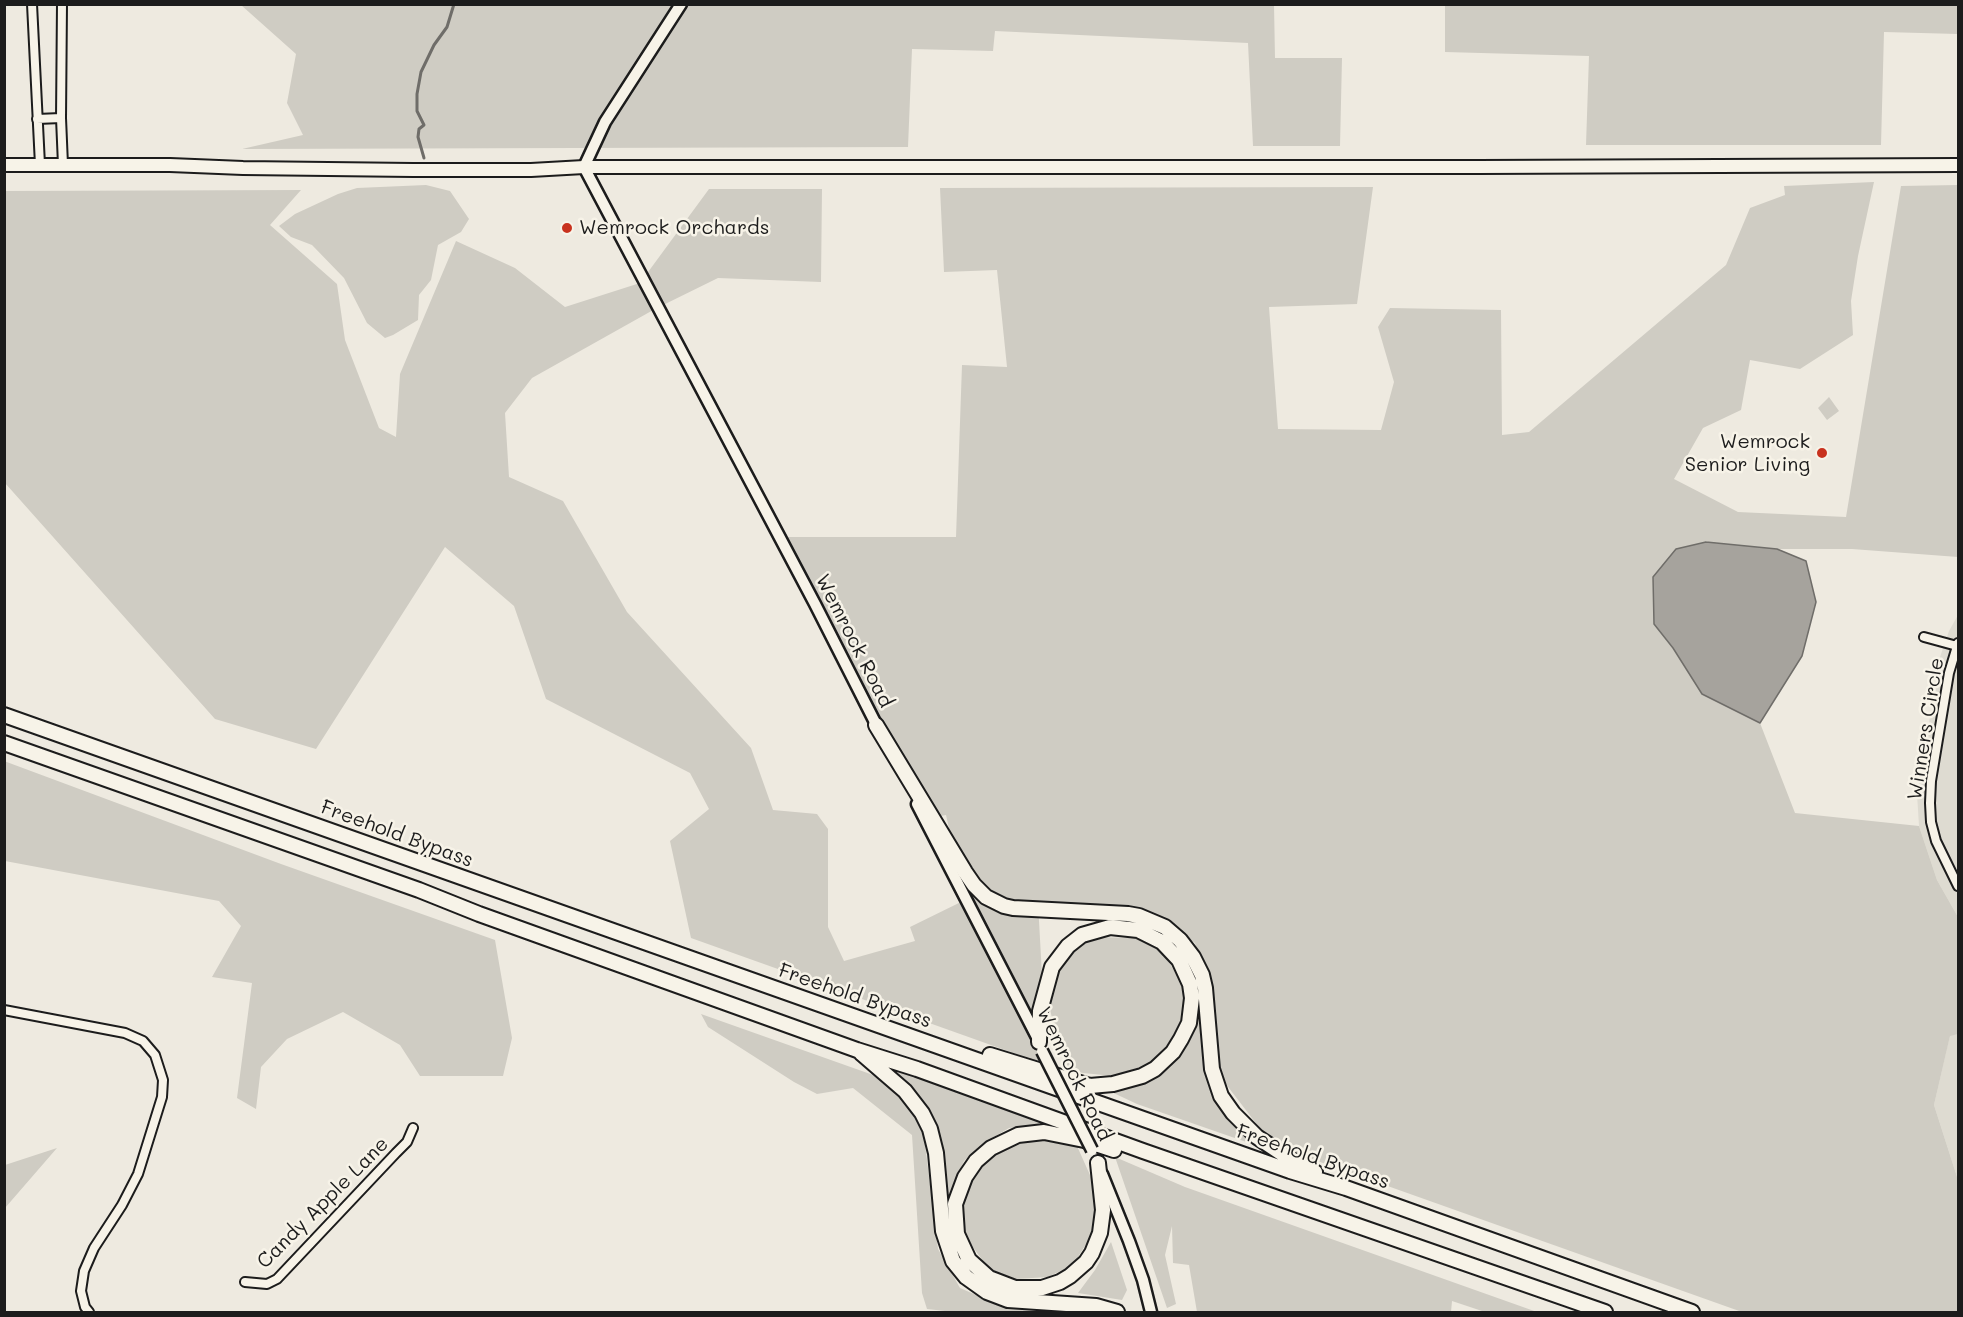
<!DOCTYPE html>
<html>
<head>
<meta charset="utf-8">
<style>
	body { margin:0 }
	#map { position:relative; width:1963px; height:1317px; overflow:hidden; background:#eeeae0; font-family:Mali,sans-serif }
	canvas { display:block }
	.frame { position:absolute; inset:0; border:6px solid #1c1c1c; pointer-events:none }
</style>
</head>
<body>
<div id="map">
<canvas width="1963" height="1317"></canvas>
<div class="frame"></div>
</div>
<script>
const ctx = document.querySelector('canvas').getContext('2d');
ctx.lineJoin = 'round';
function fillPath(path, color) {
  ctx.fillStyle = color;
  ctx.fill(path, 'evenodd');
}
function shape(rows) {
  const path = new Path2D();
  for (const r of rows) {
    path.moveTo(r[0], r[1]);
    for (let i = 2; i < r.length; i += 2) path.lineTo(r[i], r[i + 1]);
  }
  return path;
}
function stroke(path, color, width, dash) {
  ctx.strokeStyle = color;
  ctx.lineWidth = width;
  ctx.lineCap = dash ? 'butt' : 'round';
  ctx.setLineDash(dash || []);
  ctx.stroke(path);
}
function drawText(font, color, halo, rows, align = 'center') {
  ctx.font = font + ' Mali,sans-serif';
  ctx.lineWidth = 5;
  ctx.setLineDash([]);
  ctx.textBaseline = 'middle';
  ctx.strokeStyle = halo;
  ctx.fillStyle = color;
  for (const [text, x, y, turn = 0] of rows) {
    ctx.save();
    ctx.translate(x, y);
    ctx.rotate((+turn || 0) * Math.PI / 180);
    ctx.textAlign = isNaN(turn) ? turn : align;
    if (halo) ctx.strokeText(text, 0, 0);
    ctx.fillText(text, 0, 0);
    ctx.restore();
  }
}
fillPath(shape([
	[1958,615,1958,917,1937,880,1919,826,1917,794,1940,657,1949,631],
	[1958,1034,1958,1180,1934,1105,1950,1035]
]), '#dedbd1');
fillPath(shape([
	[241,5,1274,5,1275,58,1342,58,1340,146,1253,146,1248,43,995,31,993,51,912,49,908,147,242,149,303,135,287,103,296,54],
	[1445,5,1958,5,1958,34,1884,32,1881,145,1586,145,1589,56,1445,52],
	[1874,182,1858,256,1851,301,1853,335,1800,369,1750,360,1741,410,1703,428,1674,479,1738,512,1846,517,1901,186,1958,185,1958,557,1852,549,1777,549,1706,542,1654,624,1673,648,1702,694,1760,723,1795,813,1919,826,1937,880,1958,917,1958,1034,1950,1036,1934,1105,1958,1180,1958,1312,1742,1312,1292,1152,1265,1135,1222,1079,1195,943,1145,909,1038,903,1047,1065,691,938,670,841,709,809,690,773,546,699,514,606,445,547,316,749,215,719,5,483,4,191,301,190,270,225,337,284,345,340,379,428,396,437,400,374,456,241,515,268,565,307,640,283,709,189,822,189,821,282,718,278,655,309,532,378,505,413,509,477,563,501,627,612,751,748,773,810,817,814,828,829,828,927,844,961,915,941,910,927,965,900,946,815,925,819,775,537,956,537,962,365,1007,367,997,270,944,272,940,188,1373,187,1357,304,1269,307,1278,429,1381,430,1394,382,1378,327,1390,308,1501,310,1502,435,1529,432,1726,265,1750,208,1785,195,1784,186],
	[426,185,450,191,469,219,461,232,438,245,431,280,419,295,418,320,393,335,385,338,367,323,344,278,312,245,291,237,279,226,295,214,338,194,357,188],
	[1829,397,1839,411,1827,420,1818,408],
	[4,761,281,864,495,940,512,1038,503,1076,420,1076,400,1045,343,1012,287,1039,261,1067,256,1109,237,1098,252,983,212,977,241,926,219,901,5,861],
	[1095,937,1135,938,1160,949,1184,985,1184,1013,1171,1041,1147,1065,1113,1076,1083,1073,1069,1070,1056,1037,1050,1009,1054,979,1066,956],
	[1199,1007,1205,1070,1213,1094,1232,1122,1252,1144,1137,1104,1105,1089,1151,1079,1184,1049],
	[701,1014,907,1087,923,1128,938,1249,960,1288,997,1304,1097,1312,954,1312,927,1309,922,1293,912,1135,853,1088,817,1094,794,1082,708,1027],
	[891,1069,902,1072,1050,1123,1009,1128,981,1145,964,1161,952,1188,947,1207,940,1141,934,1121,917,1093],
	[1039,1140,1077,1146,1094,1184,1096,1228,1073,1265,1048,1277,1016,1279,989,1269,972,1246,959,1219,966,1188,985,1160,1006,1147],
	[57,1148,5,1208,5,1165],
	[1115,1157,1185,1187,1537,1312,1485,1312,1452,1301,1451,1312,1197,1312,1189,1265,1173,1263,1172,1226,1165,1255,1176,1304,1167,1308],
	[1111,1242,1127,1290,1122,1300,1078,1293,1095,1270]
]), '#cfccc3');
const water = shape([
	[1706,542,1777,549,1806,561,1816,602,1802,656,1760,723,1702,694,1673,648,1654,624,1653,577,1676,549,1706,542]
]);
fillPath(water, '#a6a39d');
stroke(water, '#6f6d69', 1.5);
stroke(shape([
	[424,158,418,137,419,129,424,125,417,111,417,94,421,72,434,45,447,27,454,4]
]), '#6f6d69', 3);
const street = shape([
	[32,4,40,165],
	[62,4,61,118,63,165],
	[37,119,61,118],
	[1924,637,1957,646],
	[1958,643,1949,673,1931,781,1930,803,1931,822,1936,841,1958,886],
	[4,1010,125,1033,143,1041,155,1055,163,1080,162,1097,138,1174,122,1205,94,1248,84,1271,81,1291,85,1307,89,1312],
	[245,1282,267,1284,277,1279,396,1153,407,1142,413,1128]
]);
const secondary = shape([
	[681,4,605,122,584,167,815,604,880,732],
	[917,804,1039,1041],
	[1102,1174,1129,1241,1143,1280,1151,1312]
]);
const primary = shape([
	[4,165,170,165,243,168,413,170,531,170,584,167,1480,167,1958,165]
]);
const highway = shape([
	[4,715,1290,1171,1346,1188,1692,1312],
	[876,725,965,872,974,885,986,897,1004,906,1013,908,1128,914,1139,916,1165,927,1180,940,1193,957,1202,975,1205,988,1212,1069,1221,1096,1233,1113,1257,1137,1293,1161,1315,1172],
	[4,743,419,890,479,914,857,1050,917,1069,1143,1151,1605,1312],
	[861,1053,905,1091,922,1113,930,1129,936,1153,943,1231,953,1261,966,1277,987,1292,1008,1300,1096,1306,1117,1312],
	[990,1055,1090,1086,1113,1084,1142,1076,1155,1069,1173,1052,1181,1039,1189,1023,1192,998,1190,984,1179,960,1162,942,1138,930,1110,927,1082,935,1068,946,1052,967,1040,1011,1039,1042],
	[1098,1163,1103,1210,1100,1233,1092,1253,1086,1262,1070,1276,1060,1282,1042,1288,1015,1288,989,1278,969,1260,957,1234,955,1204,965,1177,976,1161,991,1148,1018,1135,1044,1132,1084,1140,1114,1150]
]);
stroke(street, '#1c1c1c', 12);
stroke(secondary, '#1c1c1c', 15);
stroke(primary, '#1c1c1c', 16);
stroke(highway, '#1c1c1c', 18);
stroke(street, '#f7f3e8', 8);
stroke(secondary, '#f7f3e8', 10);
stroke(primary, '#f7f3e8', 12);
stroke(highway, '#f7f3e8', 14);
const secondaryBridge = shape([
	[1042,1051,1092,1150]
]);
stroke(secondaryBridge, '#1c1c1c', 15, []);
stroke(secondaryBridge, '#f7f3e8', 10);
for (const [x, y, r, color] of [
	[567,228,6,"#c8321e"],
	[1822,453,6,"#c8321e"]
]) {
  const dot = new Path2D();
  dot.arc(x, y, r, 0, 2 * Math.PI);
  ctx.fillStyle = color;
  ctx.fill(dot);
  stroke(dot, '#f7f3e8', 2);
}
drawText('20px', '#1c1c1c', '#f7f3e8', [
	["Wemrock Orchards",579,228],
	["Wemrock",1810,442,"right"],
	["Senior Living",1810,465,"right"]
], 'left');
drawText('20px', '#1c1c1c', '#f7f3e8', [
	["Wemrock Road",854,641,63],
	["Winners Circle",1926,729,-81],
	["Freehold Bypass",397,834,20],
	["Freehold Bypass",855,996,19],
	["Wemrock Road",1074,1074,64],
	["Freehold Bypass",1313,1157,19],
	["Candy Apple Lane",323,1203,-45]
]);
</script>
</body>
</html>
